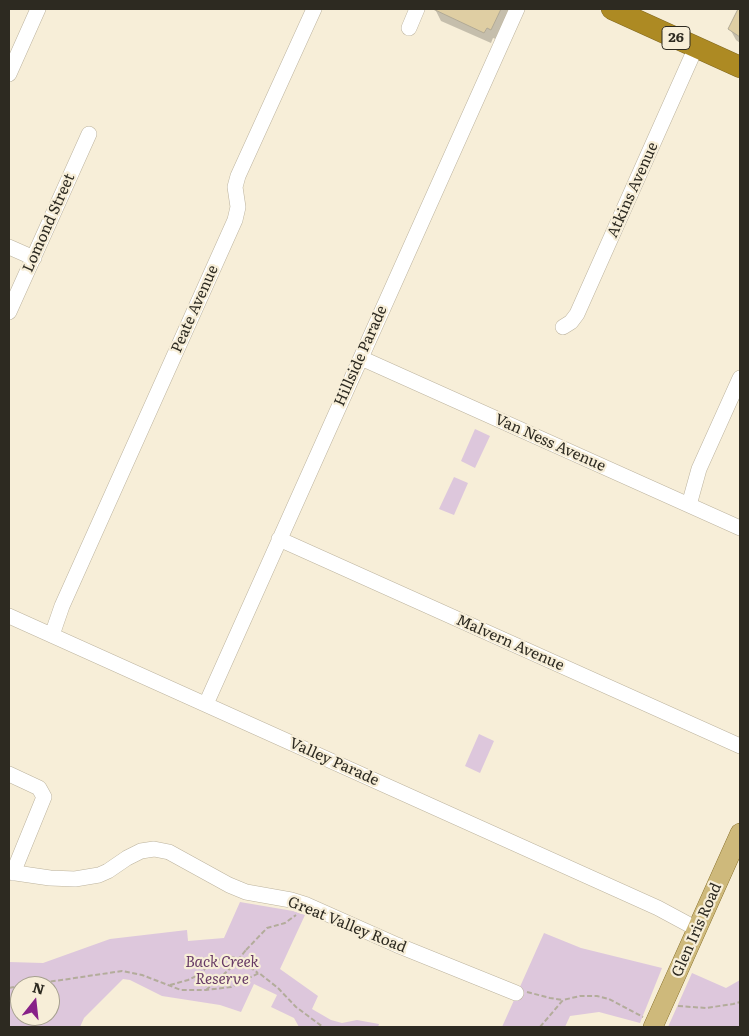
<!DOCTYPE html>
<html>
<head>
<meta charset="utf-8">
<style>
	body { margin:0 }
	#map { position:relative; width:749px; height:1036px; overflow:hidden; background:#f7eed8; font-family:Literata,serif }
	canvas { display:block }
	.frame { position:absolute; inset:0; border:10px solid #2d2a21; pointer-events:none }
	.north { position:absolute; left:10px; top:976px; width:50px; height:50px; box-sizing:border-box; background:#f7eed8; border:1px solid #a6a08f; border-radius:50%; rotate:16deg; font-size:14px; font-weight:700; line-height:20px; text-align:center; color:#2d2a21 }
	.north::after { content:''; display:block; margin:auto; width:18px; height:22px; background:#882188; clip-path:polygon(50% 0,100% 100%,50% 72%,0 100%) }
</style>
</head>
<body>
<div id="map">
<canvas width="749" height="1036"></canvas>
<div class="frame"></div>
<div class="north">N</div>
</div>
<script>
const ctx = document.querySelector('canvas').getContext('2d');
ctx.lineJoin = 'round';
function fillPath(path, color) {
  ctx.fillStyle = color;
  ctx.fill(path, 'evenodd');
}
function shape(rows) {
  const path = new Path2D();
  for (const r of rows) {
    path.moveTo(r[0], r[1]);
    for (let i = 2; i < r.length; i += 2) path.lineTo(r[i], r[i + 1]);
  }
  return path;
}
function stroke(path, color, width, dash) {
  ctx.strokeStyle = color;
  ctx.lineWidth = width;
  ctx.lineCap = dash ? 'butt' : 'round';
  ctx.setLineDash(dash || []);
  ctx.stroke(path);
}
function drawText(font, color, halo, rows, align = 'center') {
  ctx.font = font + ' Literata,serif';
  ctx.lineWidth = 4.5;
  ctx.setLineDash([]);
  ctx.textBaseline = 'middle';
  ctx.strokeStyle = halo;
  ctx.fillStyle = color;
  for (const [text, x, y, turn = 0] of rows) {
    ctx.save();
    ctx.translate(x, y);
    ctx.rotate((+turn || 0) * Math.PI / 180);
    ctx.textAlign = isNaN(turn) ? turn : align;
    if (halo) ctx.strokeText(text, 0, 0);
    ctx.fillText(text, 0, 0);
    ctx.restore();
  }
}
fillPath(shape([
	[475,429,490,436,475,468,461,461],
	[454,477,468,483,454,515,439,509],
	[479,734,494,741,480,773,465,766],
	[240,902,293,911,305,915,280,969,318,996,312,1009,331,1020,342,1023,357,1020,379,1024,378,1027,299,1027,294,1018,271,1007,277,995,254,984,241,1012,220,1005,162,996,130,980,123,979,84,1018,80,1027,9,1027,9,962,43,963,110,939,187,930,188,941,224,938],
	[20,986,50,986,50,1016,20,1016],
	[544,933,581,948,662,968,640,1023,599,1012,570,1016,565,1027,502,1027],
	[692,973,726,988,740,980,740,1027,668,1027]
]), '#ddc7dc');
fillPath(shape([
	[435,9,512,9,498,40,493,38,491,43,441,21],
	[739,9,740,9,740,43,736,40,730,29]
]), '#0003');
const building = shape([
	[433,9,501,9,491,30,487,28,484,33,433,9],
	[738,9,740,9,740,37,728,29,738,9]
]);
fillPath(building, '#dfcea3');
stroke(building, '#b1a994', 1);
const minor = shape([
	[409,28,417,9],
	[9,74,38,9],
	[9,247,34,258],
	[9,312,89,134],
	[563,327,571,322,577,314,696,47],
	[361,358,740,528],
	[689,505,699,469,740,378],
	[279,539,740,746],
	[9,616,658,908,697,929],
	[52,635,62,606,235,220,238,207,235,187,238,176,314,9],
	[206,704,517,9],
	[9,774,39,788,44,797,13,873],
	[9,872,50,878,75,879,99,875,108,871,127,858,141,851,154,849,169,852,229,885,246,892,291,900,307,905,397,945,516,993]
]);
const major = shape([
	[653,1027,740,833]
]);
const highway = shape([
	[612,9,740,67]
]);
stroke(minor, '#bcb39e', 16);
stroke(major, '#806822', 20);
stroke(highway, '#806822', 22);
stroke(shape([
	[246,950,267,928,285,923,296,915],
	[170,985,188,980,196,976,215,961,228,957,237,958,258,973],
	[21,986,122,971,142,975,181,990,206,990,231,987,259,973,278,988,296,1007,323,1027],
	[9,988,20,986],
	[206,990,233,966],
	[527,992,550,998,563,1000],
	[678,1006,706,1008,733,1004,740,1002],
	[540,1027,563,1000,580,996,597,996,609,999,643,1017]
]), '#b3ac9b', 2, [5, 2.5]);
stroke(minor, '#fff', 15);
stroke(major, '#ceb97b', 19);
stroke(highway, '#ad8a23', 21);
stroke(shape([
	[233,966,246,950]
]), '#b3ac9b', 2, [5, 2.5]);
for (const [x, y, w] of [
	[676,38,28]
]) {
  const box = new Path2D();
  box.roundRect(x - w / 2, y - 11.5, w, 23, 4);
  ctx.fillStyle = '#f7eed8';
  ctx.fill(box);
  stroke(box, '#2d2a21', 1);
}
drawText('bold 14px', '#2d2a21', null, [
	["26",676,38]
]);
drawText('15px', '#2d2a21', '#f7eed8', [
	["Atkins Avenue",633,190,-66],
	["Lomond Street",49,223,-66],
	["Peate Avenue",195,309,-66],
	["Hillside Parade",361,356,-66],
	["Van Ness Avenue",550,443,24],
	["Malvern Avenue",510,643,24],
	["Valley Parade",334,762,24],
	["Great Valley Road",347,925,22],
	["Glen Iris Road",697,930,-66]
]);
drawText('italic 15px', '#663965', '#f7eed8', [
	["Back Creek",222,963],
	["Reserve",222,980]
]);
</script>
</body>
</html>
